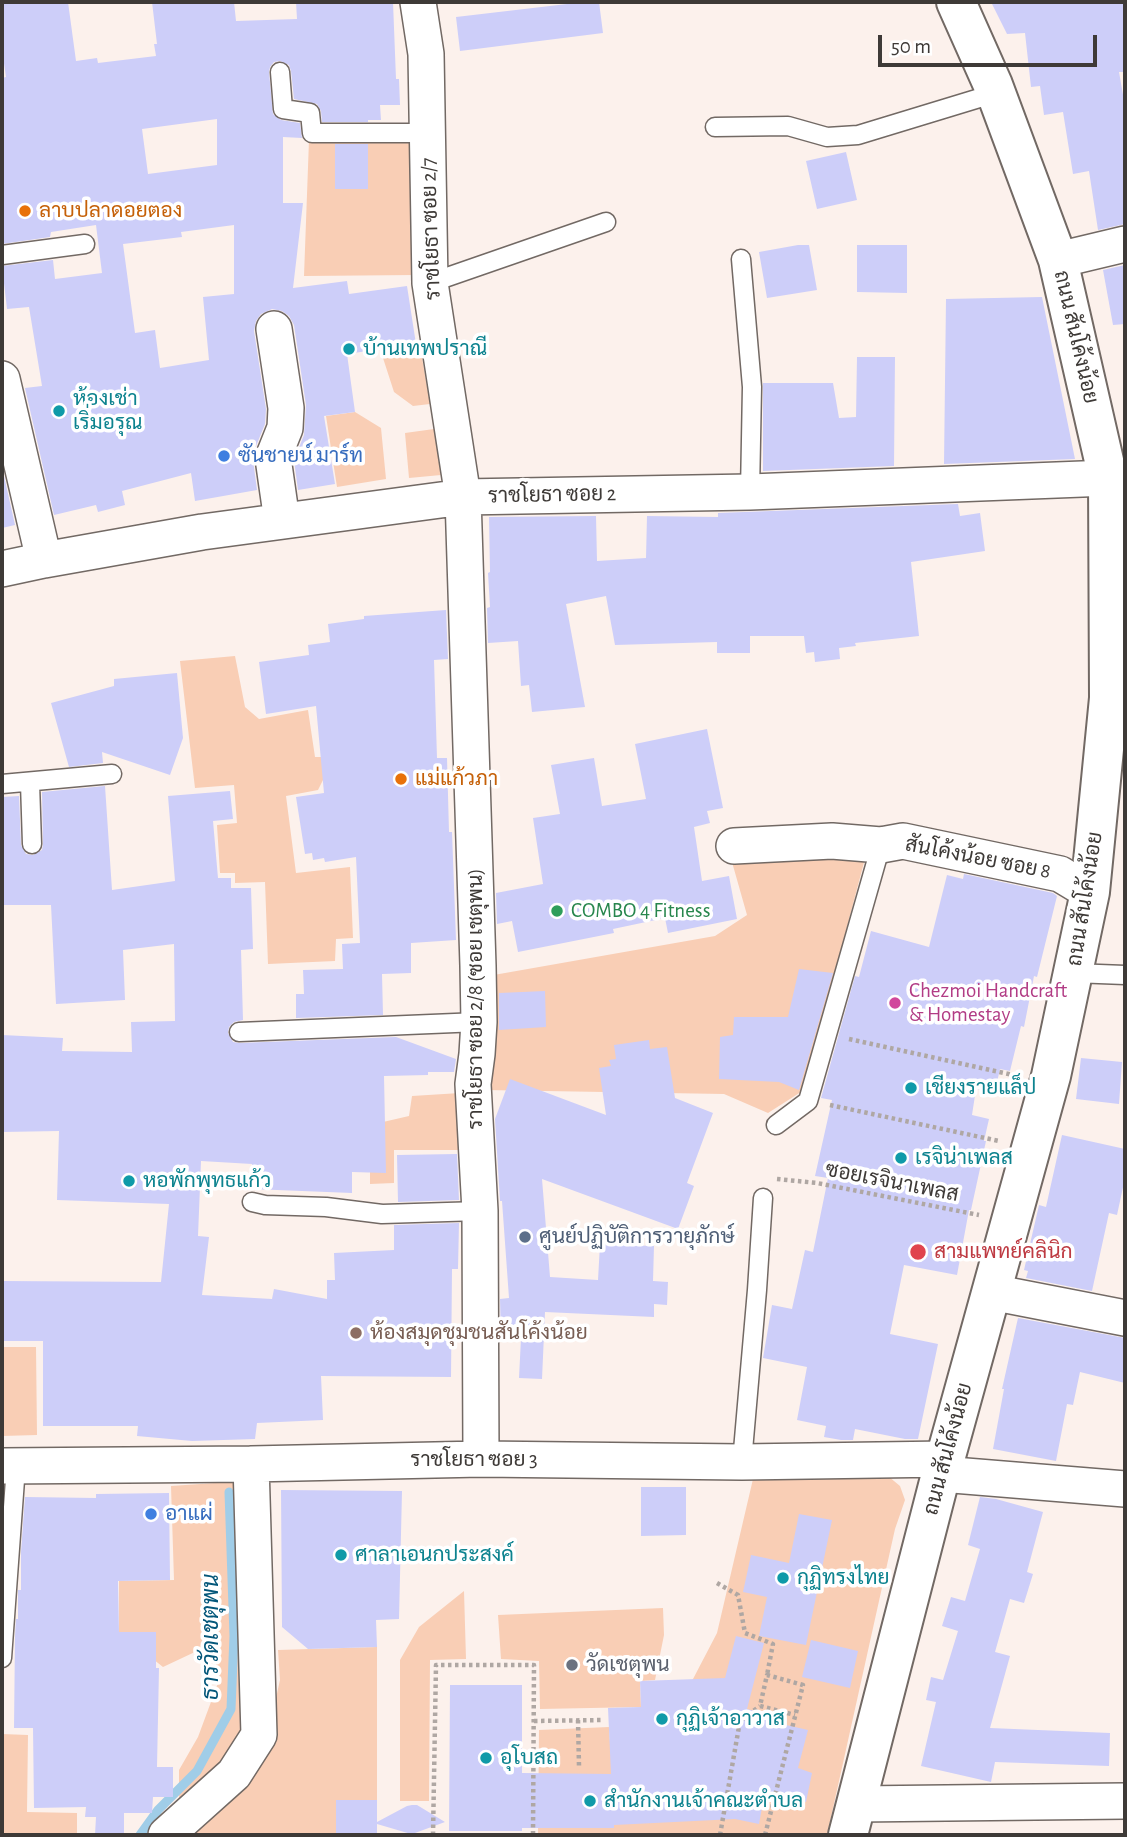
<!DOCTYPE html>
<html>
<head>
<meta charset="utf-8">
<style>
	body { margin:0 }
	#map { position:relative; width:1127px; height:1837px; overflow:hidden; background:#fcf1ec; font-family:"Alegreya Sans",sans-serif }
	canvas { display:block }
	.frame { position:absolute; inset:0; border:4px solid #3e3a37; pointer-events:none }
	.scale { position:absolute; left:878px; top:35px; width:219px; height:32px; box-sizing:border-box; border:4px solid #3e3a37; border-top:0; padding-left:9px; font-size:21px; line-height:24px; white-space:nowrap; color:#3e3a37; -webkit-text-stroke:5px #fff; paint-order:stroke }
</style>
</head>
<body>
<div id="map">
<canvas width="1127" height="1837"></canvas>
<div class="frame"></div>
<div class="scale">50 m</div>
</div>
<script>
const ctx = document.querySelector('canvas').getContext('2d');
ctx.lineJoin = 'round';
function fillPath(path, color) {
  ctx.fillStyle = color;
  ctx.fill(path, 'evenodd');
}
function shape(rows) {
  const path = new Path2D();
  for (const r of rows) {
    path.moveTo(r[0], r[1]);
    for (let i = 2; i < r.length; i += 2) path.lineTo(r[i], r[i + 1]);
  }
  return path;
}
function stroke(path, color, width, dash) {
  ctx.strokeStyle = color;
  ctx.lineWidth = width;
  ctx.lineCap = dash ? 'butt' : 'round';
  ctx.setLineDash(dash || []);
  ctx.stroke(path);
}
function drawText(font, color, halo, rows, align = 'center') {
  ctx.font = font + ' "Alegreya Sans",Sarabun,sans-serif';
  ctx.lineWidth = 7;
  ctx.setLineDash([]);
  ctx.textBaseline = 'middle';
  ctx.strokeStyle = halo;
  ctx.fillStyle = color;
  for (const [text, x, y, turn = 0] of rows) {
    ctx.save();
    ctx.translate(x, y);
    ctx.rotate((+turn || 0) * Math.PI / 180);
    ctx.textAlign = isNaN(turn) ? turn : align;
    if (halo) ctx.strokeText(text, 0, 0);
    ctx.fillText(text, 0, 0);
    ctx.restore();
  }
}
fillPath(shape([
	[309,140,418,143,415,275,304,276],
	[421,352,430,404,413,406,394,392,383,358],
	[355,412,381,428,386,479,337,487,326,416],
	[434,429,441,475,409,478,405,433],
	[235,656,245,707,259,719,308,710,315,757,328,757,328,770,318,790,286,796,296,873,350,867,353,938,336,939,335,961,268,964,265,882,235,883,235,873,220,873,217,825,237,823,234,785,195,788,180,661],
	[867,851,804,1090,768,1113,724,1094,485,1090,488,976,715,936,747,915,730,855],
	[460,1093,458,1150,394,1150,394,1183,370,1184,370,1125,409,1116,412,1096],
	[2,1347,36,1347,37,1435,2,1436],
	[888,1476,900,1486,905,1500,895,1529,827,1835,538,1835,539,1730,609,1727,610,1742,693,1679,717,1633,753,1479],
	[244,1481,252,1711,236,1753,179,1803,179,1770,198,1737,218,1683,214,1643,163,1667,119,1632,119,1581,174,1580,171,1486],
	[464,1591,466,1659,430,1660,429,1801,400,1801,400,1660,419,1627],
	[663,1608,664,1635,655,1680,640,1681,641,1707,540,1709,539,1661,501,1659,498,1615],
	[377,1647,377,1800,336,1800,336,1834,187,1835,261,1765,280,1680,278,1650],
	[2,1734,28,1735,27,1812,77,1813,77,1835,2,1835]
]), '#f9ceb5');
stroke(shape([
	[140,1835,158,1810,197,1771,231,1709,234,1636,229,1492]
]), '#a0cde8', 9);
fillPath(shape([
	[2,2,68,2,76,61,97,58,98,63,156,56,154,44,157,44,152,2,234,2,236,21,297,19,296,2,393,2,396,79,399,79,400,105,380,105,381,120,368,120,368,122,322,122,321,111,317,104,294,99,291,71,289,65,280,61,274,62,270,67,269,72,273,114,281,120,300,123,302,138,283,137,283,203,303,203,293,288,347,281,349,294,407,286,416,344,347,354,355,412,324,416,335,484,298,490,294,460,304,435,306,405,294,325,289,316,282,311,272,309,261,314,256,321,254,331,266,409,265,424,254,451,253,460,257,490,195,501,191,473,122,491,125,505,98,512,96,505,54,515,25,388,42,386,29,307,7,309,2,266,53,260,55,279,102,273,96,225,51,232,50,237,2,244,2,78,6,77,2,50],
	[217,119,217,165,148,174,142,129],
	[234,225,234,294,203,297,209,360,160,368,155,330,135,333,123,244,182,237,181,232],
	[584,2,599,2,603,33,460,51,456,17],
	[991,2,1125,2,1125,72,1119,72,1125,106,1125,224,1098,230,1089,171,1073,174,1063,112,1044,115,1040,86,1031,87,1025,33,1007,34],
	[335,144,368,144,368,189,335,189],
	[846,152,857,200,817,209,806,161],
	[798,245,809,245,817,290,767,298,759,252],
	[857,245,907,245,907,293,857,292],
	[1125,265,1125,324,1113,325,1103,270],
	[1042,297,1075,459,944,464,946,299],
	[857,357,895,357,894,466,763,471,763,383,833,383,839,418,856,417],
	[2,467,15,525,2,528],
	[958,504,960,516,980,513,985,551,911,562,919,636,855,643,856,646,839,648,840,659,815,662,814,652,806,653,804,636,750,636,750,653,717,653,717,642,615,645,606,596,566,604,585,707,532,712,529,685,521,686,518,641,488,643,487,608,490,607,488,573,490,572,489,517,596,516,597,561,646,558,647,516,718,517,718,513],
	[446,610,448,659,434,660,437,758,447,758,449,832,452,832,456,940,411,943,411,973,382,974,383,1015,296,1018,296,994,304,994,303,970,343,969,342,944,360,943,356,857,325,862,324,858,313,860,312,853,305,854,296,797,324,793,316,706,266,714,259,662,309,655,308,645,330,642,328,624,364,619,364,616],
	[177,673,183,738,170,775,102,752,103,763,69,767,51,703,114,686,114,679],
	[707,729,723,808,707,811,710,823,694,827,702,881,729,876,737,919,668,933,665,918,613,929,614,933,518,952,512,921,497,924,496,893,543,884,533,818,560,814,551,765,594,758,602,806,646,799,635,744],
	[105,786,112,890,175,881,168,796,230,791,233,819,213,821,218,878,231,878,231,888,251,888,253,949,241,950,243,1020,234,1022,229,1027,228,1033,233,1042,239,1043,396,1037,456,1059,454,1072,428,1072,428,1075,384,1076,386,1173,352,1172,352,1193,252,1189,252,1164,201,1161,198,1236,209,1237,202,1295,272,1299,274,1289,327,1299,327,1280,335,1280,334,1253,394,1250,394,1225,459,1223,458,1269,452,1269,451,1377,321,1376,323,1420,257,1423,255,1439,192,1441,137,1436,138,1426,43,1426,43,1341,2,1341,2,1281,161,1282,169,1204,57,1200,59,1131,2,1132,2,1035,63,1038,62,1051,132,1052,131,1022,175,1021,174,944,123,950,125,1000,56,1004,51,905,2,905,2,797,19,796,21,845,26,854,33,855,42,850,43,844,42,792],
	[964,874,1053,893,1057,896,1037,977,1034,976,1024,1027,1021,1026,1010,1071,1000,1069,995,1091,976,1089,972,1115,989,1119,984,1141,986,1141,971,1210,969,1210,957,1275,904,1265,890,1334,938,1344,918,1439,905,1439,855,1429,853,1440,841,1440,824,1437,826,1426,797,1420,807,1367,763,1358,772,1305,792,1309,805,1250,813,1252,828,1178,815,1176,832,1100,821,1098,855,976,859,977,871,931,929,947,947,875,963,879],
	[799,969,833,973,799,1090,779,1082,719,1079,720,1037,733,1035,734,1017,788,1017],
	[545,991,546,1027,499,1030,499,993],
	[649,1040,650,1049,667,1047,675,1098,713,1113,687,1183,694,1186,678,1229,542,1179,550,1277,598,1280,600,1244,654,1246,653,1281,668,1282,667,1305,654,1304,654,1317,545,1312,542,1379,519,1378,521,1338,501,1337,500,1299,509,1298,502,1201,500,1201,495,1119,510,1079,606,1115,599,1068,611,1066,609,1060,616,1059,614,1045],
	[1081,1058,1122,1062,1119,1104,1076,1099],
	[1062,1135,1125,1149,1125,1178,1117,1215,1109,1213,1092,1291,1026,1278,1028,1271,1024,1270,1039,1205,1046,1207],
	[457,1154,459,1200,398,1202,397,1155],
	[1018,1318,1125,1338,1125,1383,1080,1372,1073,1405,1067,1404,1056,1461,993,1449,1004,1389,1002,1389],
	[641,1487,686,1487,686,1535,641,1536],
	[281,1490,402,1491,399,1619,376,1620,377,1647,308,1649,282,1627],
	[169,1493,170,1580,118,1581,119,1632,156,1632,156,1668,159,1668,157,1767,173,1767,173,1797,153,1797,152,1813,124,1813,124,1835,95,1835,96,1817,85,1817,86,1807,34,1808,33,1728,14,1728,15,1637,16,1619,18,1619,18,1590,21,1590,21,1552,25,1497,96,1498,96,1494],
	[980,1497,996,1499,1043,1512,1027,1572,1033,1574,1024,1603,1010,1599,995,1652,1010,1656,990,1728,1110,1733,1109,1766,995,1762,991,1782,921,1766,936,1702,926,1700,931,1677,943,1680,958,1631,942,1626,951,1597,965,1601,980,1549,968,1545],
	[799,1514,832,1520,806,1645,759,1636,767,1597,743,1592,751,1555,789,1563],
	[736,1636,764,1643,747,1709,787,1719,786,1725,808,1730,798,1768,812,1773,806,1802,765,1791,759,1824,735,1819,614,1825,614,1828,522,1828,522,1831,449,1831,450,1685,522,1685,522,1773,611,1774,608,1708,641,1707,640,1681,725,1678],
	[811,1640,858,1651,850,1688,802,1677],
	[336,1800,377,1800,377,1822,407,1806,412,1805,417,1805,445,1822,415,1833,411,1834,377,1824,377,1835,336,1835]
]), '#cdcef9');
const service = shape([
	[280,72,283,109,310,113,312,133,427,133],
	[715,127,788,126,827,137,858,135,996,93],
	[2,255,85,244],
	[741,259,752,387,750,492],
	[430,283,606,222],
	[30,783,32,844],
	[2,784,112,774],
	[1073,973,1125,975],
	[239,1032,479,1022],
	[776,1125,808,1101,881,845],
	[252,1202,265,1205,326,1207,382,1214,480,1211],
	[742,1462,757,1290,763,1198],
	[2,1658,16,1466]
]);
const minor = shape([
	[418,2,426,54,430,283,463,497,478,966,479,1022,477,1054,473,1084,480,1211,481,1459],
	[1058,260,1125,244],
	[274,329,286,408,285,428,273,458,282,521],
	[2,379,44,560],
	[2,569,44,560,202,532,463,497,750,492,1108,478],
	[734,846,832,841,881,845,903,841,1060,874,1090,892],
	[991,1292,1125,1318],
	[2,1466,251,1464,481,1459,742,1462,946,1459],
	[941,1474,1125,1489],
	[857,1804,1125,1801],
	[166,1835,234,1774,259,1735,251,1464]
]);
const tertiary = shape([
	[848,1835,941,1474,1051,1076,1090,892,1109,698,1108,478,1058,260,993,85,956,2]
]);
stroke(service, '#726964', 21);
stroke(minor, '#726964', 38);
stroke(tertiary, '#726964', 42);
stroke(shape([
	[849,1039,1018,1076],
	[830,1105,999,1141],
	[777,1179,817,1183,979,1215],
	[717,1583,738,1595,745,1633,773,1644,767,1675],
	[578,1720,579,1766],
	[534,1721,603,1720],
	[433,1835,436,1665,534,1665,533,1835],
	[720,1835,740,1721,760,1706],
	[765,1835,803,1685,767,1675,760,1706,795,1715]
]), '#afa7a3', 4.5, [3.5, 3.5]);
stroke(service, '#fff', 18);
stroke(minor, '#fff', 35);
stroke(tertiary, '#fff', 38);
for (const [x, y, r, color] of [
	[25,211,7,"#e8710a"],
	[349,349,7,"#0f9aa8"],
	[59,411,7,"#0f9aa8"],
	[224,456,7,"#3f7fe0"],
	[401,779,7,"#e8710a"],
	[557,911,7,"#2e9e5b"],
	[895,1003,7,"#d1479c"],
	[911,1088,7,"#0f9aa8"],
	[901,1158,7,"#0f9aa8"],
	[129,1181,7,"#0f9aa8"],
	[525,1237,7,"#5c6f8a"],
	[918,1252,9,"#e0444e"],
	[356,1333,7,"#8d6e63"],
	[151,1514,7,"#3f7fe0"],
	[341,1555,7,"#0f9aa8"],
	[783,1578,7,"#0f9aa8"],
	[572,1665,7,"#6b7280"],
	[662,1719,7,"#0f9aa8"],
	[486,1758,7,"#0f9aa8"],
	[590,1801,7,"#0f9aa8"]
]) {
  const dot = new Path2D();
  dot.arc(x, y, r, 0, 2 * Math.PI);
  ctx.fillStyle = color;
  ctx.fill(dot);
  stroke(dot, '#fff', 2.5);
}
drawText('21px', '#c56008', '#fff', [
	["ลาบปลาดอยตอง",39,211],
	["แม่แก้วภา",415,779]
], 'left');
drawText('21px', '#3e3a37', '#fff', [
	["ราชโยธา ซอย 2/7",431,229,-92],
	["ถนน สันโค้งน้อย",1076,337,77],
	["ราชโยธา ซอย 2",552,495,-1],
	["สันโค้งน้อย ซอย 8",978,858,11],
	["ถนน สันโค้งน้อย",1085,899,-81],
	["ราชโยธา ซอย 2/8 (ซอย เชตุพน)",476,999,-90],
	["ซอยเรจินาเพลส",892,1182,11],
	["ถนน สันโค้งน้อย",948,1449,-75],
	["ราชโยธา ซอย 3",474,1460]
]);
drawText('21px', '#0d838f', '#fff', [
	["บ้านเทพปราณี",363,349],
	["ห้องเช่า",73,399],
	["เริ่มอรุณ",73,423],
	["เชียงรายแล็ป",925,1088],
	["เรจิน่าเพลส",915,1158],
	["หอพักพุทธแก้ว",143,1181],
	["ศาลาเอนกประสงค์",355,1555],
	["กุฏิทรงไทย",797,1578],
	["กุฏิเจ้าอาวาส",676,1719],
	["อุโบสถ",500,1758],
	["สำนักงานเจ้าคณะตำบล",604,1801]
], 'left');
drawText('21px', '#366cbe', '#fff', [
	["ซันชายน์ มาร์ท",238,456],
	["อาแผ่",165,1514]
], 'left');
drawText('21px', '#27864d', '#fff', [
	["COMBO 4 Fitness",571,911]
], 'left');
drawText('21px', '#b23c85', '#fff', [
	["Chezmoi Handcraft",909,991],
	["& Homestay",909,1015]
], 'left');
drawText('21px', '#4e5e75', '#fff', [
	["ศูนย์ปฏิบัติการวายุภักษ์",539,1237]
], 'left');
drawText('21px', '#be3a42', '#fff', [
	["สามแพทย์คลินิก",934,1252]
], 'left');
drawText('21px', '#785e54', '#fff', [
	["ห้องสมุดชุมชนสันโค้งน้อย",370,1333]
], 'left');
drawText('21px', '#5b616d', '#fff', [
	["วัดเชตุพน",586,1665]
], 'left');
drawText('italic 23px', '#04577a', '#fff', [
	["ธารวัดเชตุพน",211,1637,-90]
]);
</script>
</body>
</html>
